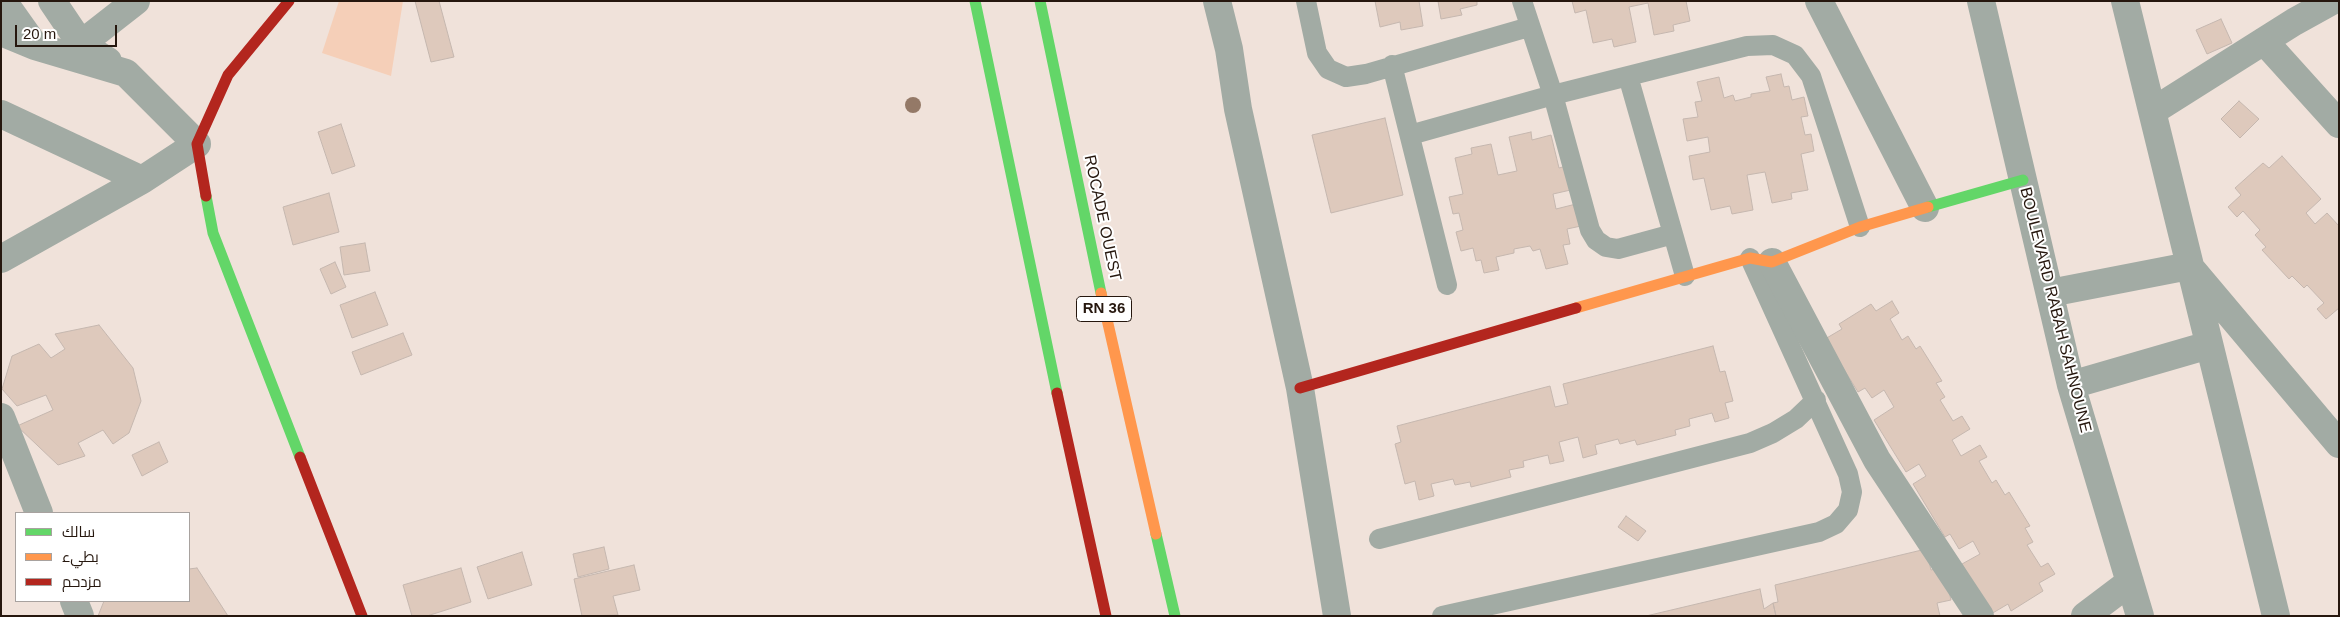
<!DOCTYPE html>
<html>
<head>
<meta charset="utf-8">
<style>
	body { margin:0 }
	#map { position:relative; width:2340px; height:617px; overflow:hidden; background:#f0e2da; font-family:Helvetica,Cairo,sans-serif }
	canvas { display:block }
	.frame { position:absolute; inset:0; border:2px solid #26170e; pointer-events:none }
	.legend { position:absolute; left:15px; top:512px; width:175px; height:90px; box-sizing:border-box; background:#fff; border:1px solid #a8a29f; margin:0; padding:6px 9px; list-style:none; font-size:15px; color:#26170e }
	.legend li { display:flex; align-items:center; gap:10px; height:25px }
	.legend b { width:25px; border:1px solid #a8a29f }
	.scale { position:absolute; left:15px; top:25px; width:102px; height:22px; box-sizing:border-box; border:2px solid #26170e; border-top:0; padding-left:6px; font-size:15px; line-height:18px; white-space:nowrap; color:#26170e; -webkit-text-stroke:4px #fff; paint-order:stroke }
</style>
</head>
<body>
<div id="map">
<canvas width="2340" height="617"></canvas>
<div class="frame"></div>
<ul class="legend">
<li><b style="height:6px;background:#63d668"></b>سالك</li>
<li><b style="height:6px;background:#ff974d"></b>بطيء</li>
<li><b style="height:6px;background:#b3261e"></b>مزدحم</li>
</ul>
<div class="scale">20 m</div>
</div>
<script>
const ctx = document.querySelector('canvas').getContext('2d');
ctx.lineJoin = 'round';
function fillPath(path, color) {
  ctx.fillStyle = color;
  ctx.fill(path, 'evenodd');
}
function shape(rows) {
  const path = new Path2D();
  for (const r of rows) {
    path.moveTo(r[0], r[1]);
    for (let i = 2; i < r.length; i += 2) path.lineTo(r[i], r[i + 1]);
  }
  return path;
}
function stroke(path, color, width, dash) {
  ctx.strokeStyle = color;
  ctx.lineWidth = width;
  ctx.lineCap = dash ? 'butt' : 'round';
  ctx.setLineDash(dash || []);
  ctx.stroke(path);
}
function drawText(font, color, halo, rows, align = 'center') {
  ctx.font = font + ' Helvetica,sans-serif';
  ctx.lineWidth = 4;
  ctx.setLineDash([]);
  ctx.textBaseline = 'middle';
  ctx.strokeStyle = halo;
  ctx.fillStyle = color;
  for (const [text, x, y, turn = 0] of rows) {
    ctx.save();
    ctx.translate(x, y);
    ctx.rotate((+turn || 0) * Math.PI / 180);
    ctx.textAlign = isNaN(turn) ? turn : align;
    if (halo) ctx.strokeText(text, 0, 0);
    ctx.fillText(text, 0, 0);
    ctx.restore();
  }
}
fillPath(shape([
	[339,1,403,1,391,76,322,53]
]), '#f5cfb8');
const building = shape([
	[415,1,439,1,454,57,431,62,415,1],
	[1375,1,1419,1,1423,26,1401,30,1400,22,1380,27,1375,1],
	[1438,1,1477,1,1477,5,1460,9,1462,15,1441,19,1438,1],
	[1572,1,1686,1,1690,21,1673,25,1674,31,1654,35,1648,3,1629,7,1636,42,1614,47,1612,39,1593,43,1586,10,1575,13,1572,1],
	[2221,19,2232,43,2207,54,2196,30,2221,19],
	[1781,74,1784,87,1789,86,1792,100,1804,97,1808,116,1801,117,1805,135,1811,134,1814,151,1801,154,1808,190,1791,193,1792,199,1772,203,1765,172,1747,175,1753,210,1732,214,1730,206,1711,210,1704,178,1693,180,1689,156,1710,152,1708,137,1687,141,1683,119,1698,117,1695,102,1702,101,1697,82,1719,77,1724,98,1733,95,1735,101,1751,97,1751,94,1770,91,1766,77,1781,74],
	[2239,101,2259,119,2240,138,2221,119,2239,101],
	[1385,118,1403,195,1331,213,1312,135,1385,118],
	[341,124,355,166,332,174,318,132,341,124],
	[1531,132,1532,140,1551,135,1559,168,1570,165,1575,189,1553,194,1556,209,1576,204,1581,226,1567,229,1570,244,1563,245,1568,264,1546,269,1540,249,1533,251,1530,246,1514,249,1514,253,1496,257,1499,270,1484,273,1481,260,1476,261,1473,248,1461,251,1456,232,1463,230,1459,213,1453,214,1449,197,1463,194,1455,158,1472,154,1471,148,1491,144,1498,175,1517,171,1509,137,1531,132],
	[2282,156,2321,199,2306,213,2315,224,2327,213,2339,226,2339,308,2326,319,2317,309,2324,303,2307,285,2304,288,2292,276,2289,279,2262,250,2266,247,2255,235,2260,230,2243,211,2237,217,2228,207,2241,195,2235,188,2263,163,2269,168,2282,156],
	[329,193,339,232,293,245,283,207,329,193],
	[365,243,370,271,344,275,340,247,365,243],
	[335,262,346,287,331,294,320,269,335,262],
	[375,292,388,325,352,338,340,305,375,292],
	[1892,301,1899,313,1890,319,1902,340,1908,336,1916,349,1920,346,1942,381,1936,383,1945,397,1940,400,1953,421,1962,416,1970,429,1952,440,1961,456,1980,445,1987,457,1979,461,1992,483,1996,480,2005,495,2009,492,2030,526,2025,528,2033,542,2027,545,2041,567,2048,563,2055,574,2039,583,2043,591,2011,611,2008,604,1991,614,1962,564,1980,554,1973,541,1959,549,1950,534,1945,537,1913,484,1926,476,1919,464,1906,472,1874,420,1894,407,1884,390,1872,398,1865,388,1858,392,1825,339,1842,329,1839,324,1871,304,1876,311,1892,301],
	[99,325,133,368,141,401,129,433,113,444,103,430,78,443,85,456,58,465,17,426,53,410,46,395,17,406,2,389,12,356,39,344,51,358,65,349,55,334,99,325],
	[403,333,412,355,361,375,352,352,403,333],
	[1713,346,1720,372,1725,371,1733,401,1725,403,1729,418,1715,422,1712,413,1689,419,1690,426,1675,430,1676,435,1637,445,1635,440,1620,444,1618,439,1595,445,1597,454,1583,458,1578,437,1559,442,1564,461,1550,464,1548,455,1523,461,1524,467,1509,470,1511,477,1471,487,1470,482,1455,485,1453,479,1431,484,1434,496,1419,500,1415,481,1405,484,1395,444,1401,442,1397,426,1550,386,1555,407,1568,404,1563,384,1713,346],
	[159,442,168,462,142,476,132,455,159,442],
	[1626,516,1646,531,1638,541,1618,527,1626,516],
	[604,547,609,569,578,577,573,554,604,547],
	[1926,549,1931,570,1943,567,1951,600,1937,603,1940,616,1776,616,1773,603,1778,602,1775,585,1926,549],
	[522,552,532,585,488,599,477,567,522,552],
	[634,565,640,590,613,596,618,615,582,616,574,579,634,565],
	[197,568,228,616,98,616,104,601,189,601,189,569,197,568],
	[461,568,471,602,427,616,412,616,403,585,461,568],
	[1760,589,1764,609,1773,603,1776,616,1646,616,1760,589]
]);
fillPath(building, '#dec9bc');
stroke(building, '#c5b7af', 1);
stroke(shape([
	[1306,1,1317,53,1328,69,1346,77,1366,74,1529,27],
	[1522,1,1553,95,1590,230,1596,240,1606,247,1618,249,1673,234],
	[1392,65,1447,285],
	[1628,76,1685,276],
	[1410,135,1553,95,1747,46,1773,45,1795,55,1811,76,1860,227],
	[1379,539,1750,443,1773,433,1796,419,1816,400],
	[1442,616,1819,532,1836,524,1848,510,1852,492,1848,474,1750,258]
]), '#a2aba4', 20);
stroke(shape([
	[3,1,35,46],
	[52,1,81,44,108,61],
	[1217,1,1229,49,1238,109,1300,388,1337,616],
	[1819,1,1925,208],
	[1981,1,2071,385,2140,616],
	[2125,1,2276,616],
	[1,32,35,46,126,73,197,144,142,180,1,259],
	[2264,41,2339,124],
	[81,44,136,1],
	[2153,111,2294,22,2332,1],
	[1,114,142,180],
	[1772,262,1877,460,1980,616],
	[2050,293,2189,266,2339,444],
	[2071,385,2209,345],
	[1,417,39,513],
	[74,601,80,616],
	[2085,616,2130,582]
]), '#a2aba4', 28);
stroke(shape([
	[975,1,1057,393],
	[1040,1,1101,293],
	[206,196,213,233,300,457],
	[1928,207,2023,180],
	[1156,534,1175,616]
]), '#63d668', 11);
stroke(shape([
	[1101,293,1156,534],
	[1576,308,1750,258,1772,262,1860,227,1928,207]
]), '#ff974d', 11);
stroke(shape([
	[206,196,197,144,228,75,289,1],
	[1300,388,1576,308],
	[1057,393,1106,616],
	[300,457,362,616]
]), '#b3261e', 11);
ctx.fillStyle = '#947967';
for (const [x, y] of [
	[913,105]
]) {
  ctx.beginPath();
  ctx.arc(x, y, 8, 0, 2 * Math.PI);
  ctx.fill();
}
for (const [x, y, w] of [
	[1104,309,55]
]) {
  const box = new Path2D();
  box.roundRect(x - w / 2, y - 12.5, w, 25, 4);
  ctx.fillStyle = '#fff';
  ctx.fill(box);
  stroke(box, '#26170e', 1);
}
drawText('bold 15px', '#26170e', null, [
	["RN 36",1104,309]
]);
drawText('16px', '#26170e', '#fff', [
	["ROCADE OUEST",1102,218,78],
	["BOULEVARD RABAH SAHNOUNE",2055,310,76]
]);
</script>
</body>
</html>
